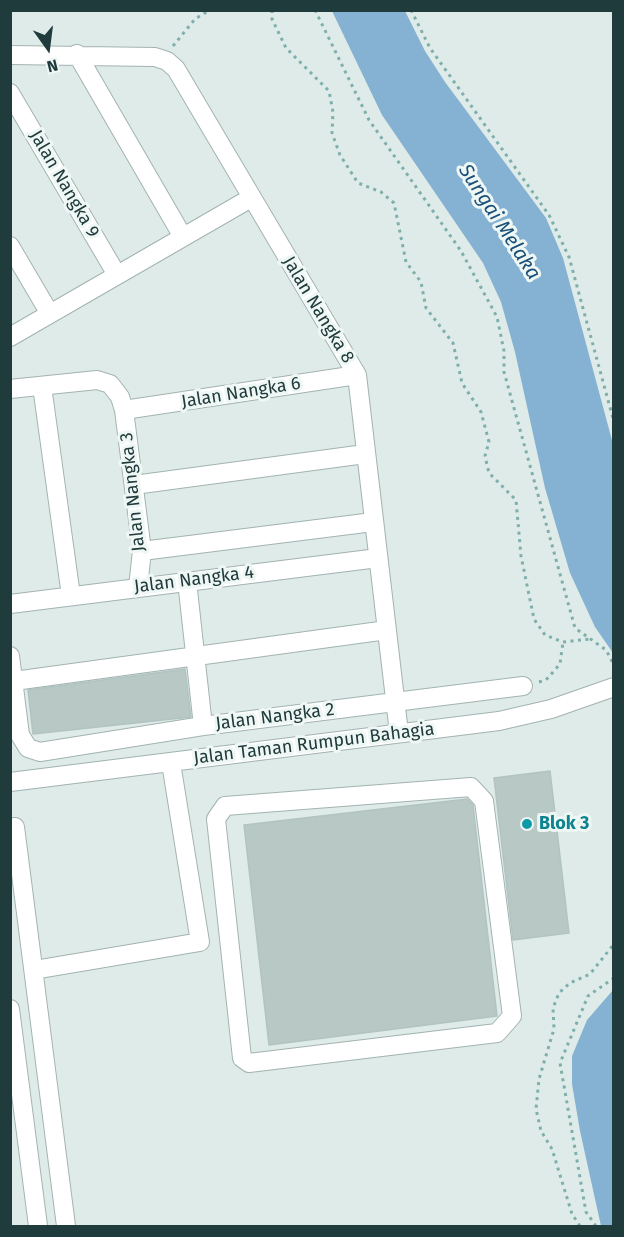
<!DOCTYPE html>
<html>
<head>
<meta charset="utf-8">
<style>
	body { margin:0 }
	#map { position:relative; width:624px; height:1237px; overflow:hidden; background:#dfebe8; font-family:"Fira Sans",sans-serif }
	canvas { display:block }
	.frame { position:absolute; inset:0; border:12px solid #203b3b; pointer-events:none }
	.north { position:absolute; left:18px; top:18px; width:60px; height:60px; -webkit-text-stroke:4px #eff7f5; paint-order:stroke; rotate:166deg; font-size:16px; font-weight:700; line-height:24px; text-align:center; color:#203b3b }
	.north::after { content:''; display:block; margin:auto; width:21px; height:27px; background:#203b3b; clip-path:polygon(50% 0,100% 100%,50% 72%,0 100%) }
</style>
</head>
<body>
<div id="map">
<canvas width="624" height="1237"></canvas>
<div class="frame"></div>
<div class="north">N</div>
</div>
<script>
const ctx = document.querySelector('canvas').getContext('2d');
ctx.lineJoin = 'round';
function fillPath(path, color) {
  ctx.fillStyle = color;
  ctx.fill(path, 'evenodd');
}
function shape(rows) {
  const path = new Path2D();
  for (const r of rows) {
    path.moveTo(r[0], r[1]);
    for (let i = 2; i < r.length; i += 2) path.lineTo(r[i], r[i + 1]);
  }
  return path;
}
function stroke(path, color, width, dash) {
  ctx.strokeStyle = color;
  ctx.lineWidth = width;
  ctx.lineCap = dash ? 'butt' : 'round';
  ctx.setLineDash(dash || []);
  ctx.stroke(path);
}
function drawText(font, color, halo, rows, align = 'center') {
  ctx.font = font + ' "Fira Sans",sans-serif';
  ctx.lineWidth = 6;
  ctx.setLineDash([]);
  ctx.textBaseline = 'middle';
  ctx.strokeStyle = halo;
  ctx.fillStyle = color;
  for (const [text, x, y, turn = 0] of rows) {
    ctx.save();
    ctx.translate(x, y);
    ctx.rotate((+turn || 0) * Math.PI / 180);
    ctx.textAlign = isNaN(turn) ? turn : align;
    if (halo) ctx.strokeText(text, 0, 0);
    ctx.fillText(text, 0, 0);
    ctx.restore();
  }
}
fillPath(shape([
	[332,11,405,11,425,51,445,82,546,218,563,258,613,444,613,653,595,627,570,573,545,488,515,352,501,302,483,263,382,115],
	[613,990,613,1226,601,1226,580,1131,572,1084,572,1056,587,1020]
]), '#85b2d2');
const building = shape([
	[185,669,191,717,33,734,28,690,185,669],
	[550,771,569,933,513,940,494,778,550,771],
	[467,799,473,805,497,1016,269,1045,244,825,467,799]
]);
fillPath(building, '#b7c8c5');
stroke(building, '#b1c4c1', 1.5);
const minor = shape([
	[77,54,183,237],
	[10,55,155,57,167,61,176,69,357,375,399,733],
	[10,93,117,275],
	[10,246,50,314],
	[10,337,251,198],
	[42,386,71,596],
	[10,389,97,380,110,384,120,397,124,410,142,551,138,587],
	[124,410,357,375],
	[134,485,365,454],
	[142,551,373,522],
	[187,581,203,726],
	[10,604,378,558],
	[10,656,20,735,28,748,40,752,203,726,523,686],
	[14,681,387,630],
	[10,782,499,721,551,709,614,687],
	[471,787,484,801,512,1016,497,1033,249,1063,242,1058,216,819,225,806,471,787],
	[15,827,66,1226],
	[34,970,200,942,171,763],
	[10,1009,38,1226]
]);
stroke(minor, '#a2b3b1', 20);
stroke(shape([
	[272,10,272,19,286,48,329,91,333,112,332,133,340,155,358,183,381,192,394,203,406,262,421,282,426,308,453,343,462,383,481,412,489,442,485,456,489,473,516,500,521,556,534,619,545,635,563,642,590,639],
	[315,10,369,120,461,251,497,317,504,351,504,372,575,628,606,650,614,665],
	[411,10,430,48,549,215,569,257,614,422],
	[173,46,195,19,210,10],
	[539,682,546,680,560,664,563,642],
	[580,1226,572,1214,552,1149,541,1131,536,1109,539,1079,554,1029,553,1008,559,993,570,983,590,974,614,944],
	[596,1226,586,1212,560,1063,588,996,614,978]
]), '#7eafac', 3, [3, 4.5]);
stroke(minor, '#fff', 18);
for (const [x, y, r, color] of [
	[527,824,6,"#0f9aa8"]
]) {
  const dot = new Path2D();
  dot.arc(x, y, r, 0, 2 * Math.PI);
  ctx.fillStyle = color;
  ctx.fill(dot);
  stroke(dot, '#eff7f5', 2);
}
drawText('18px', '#203b3b', '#eff7f5', [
	["Jalan Nangka 9",64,184,60],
	["Jalan Nangka 8",318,310,59],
	["Jalan Nangka 6",241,393,-9],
	["Jalan Nangka 3",133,492,-96],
	["Jalan Nangka 4",194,580,-7],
	["Jalan Nangka 2",275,717,-7],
	["Jalan Taman Rumpun Bahagia",314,744,-7]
]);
drawText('bold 18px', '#0d838f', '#eff7f5', [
	["Blok 3",539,824]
], 'left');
drawText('italic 20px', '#194f78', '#eff7f5', [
	["Sungai Melaka",499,222,57]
]);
</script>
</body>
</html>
